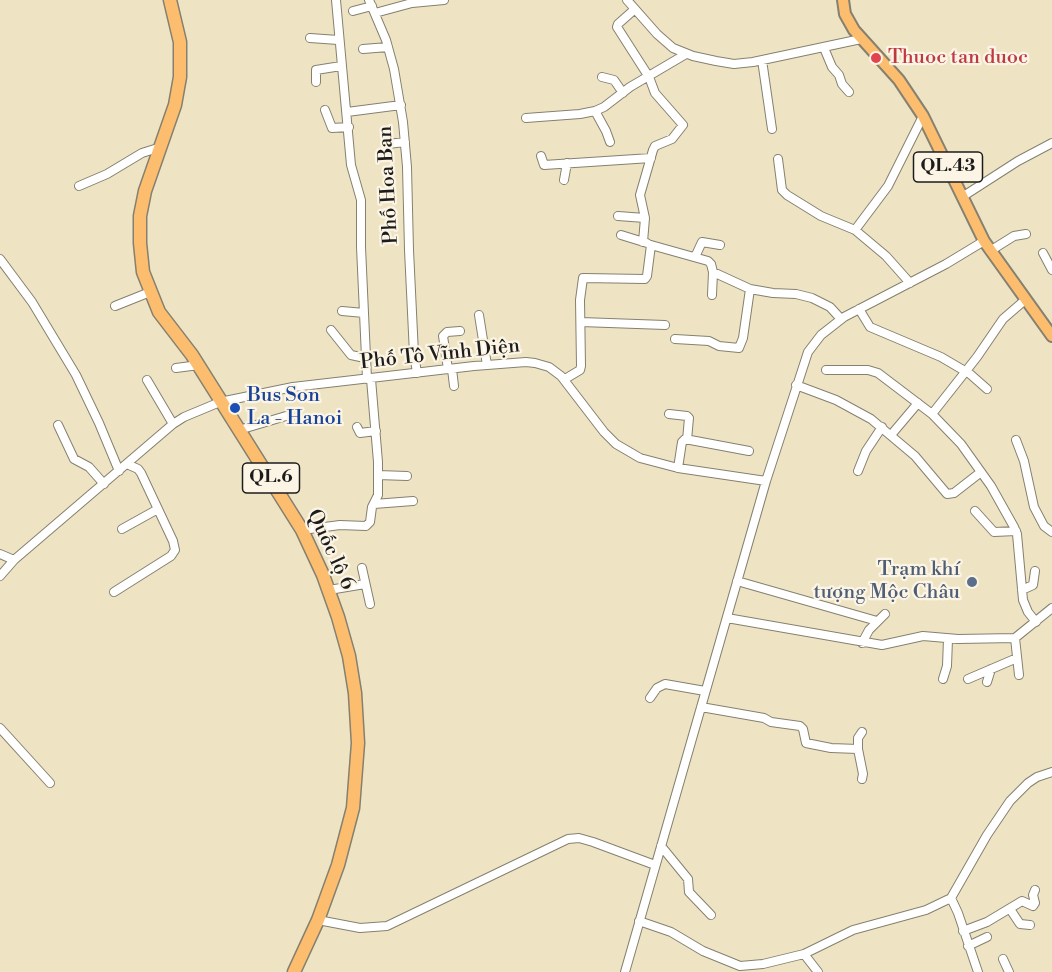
<!DOCTYPE html>
<html>
<head>
<meta charset="utf-8">
<style>
	body { margin:0 }
	canvas { display:block; background:#eee4c4 }
</style>
</head>
<body>
<canvas width="1052" height="972"></canvas>
<script>
const ctx = document.querySelector('canvas').getContext('2d');
ctx.lineJoin = 'round';
function shape(rows) {
  const path = new Path2D();
  for (const r of rows) {
    path.moveTo(r[0], r[1]);
    for (let i = 2; i < r.length; i += 2) path.lineTo(r[i], r[i + 1]);
  }
  return path;
}
function stroke(path, color, width, dash) {
  ctx.strokeStyle = color;
  ctx.lineWidth = width;
  ctx.lineCap = dash ? 'butt' : 'round';
  ctx.setLineDash(dash || []);
  ctx.stroke(path);
}
function drawText(font, color, halo, rows, align = 'center') {
  ctx.font = font + ' "Libre Bodoni",serif';
  ctx.lineWidth = 4.5;
  ctx.setLineDash([]);
  ctx.textBaseline = 'middle';
  ctx.strokeStyle = halo;
  ctx.fillStyle = color;
  for (const [text, x, y, turn = 0] of rows) {
    ctx.save();
    ctx.translate(x, y);
    ctx.rotate((+turn || 0) * Math.PI / 180);
    ctx.textAlign = isNaN(turn) ? turn : align;
    if (halo) ctx.strokeText(text, 0, 0);
    ctx.fillText(text, 0, 0);
    ctx.restore();
  }
}
const minor = shape([
	[336,0,351,165,361,200,361,247,367,379],
	[369,0,386,40,394,69,403,122,407,167,409,250,414,354,417,373],
	[627,0,657,34,673,48,693,56,716,61,734,64,753,62,861,39],
	[635,9,618,24,617,27,649,77,655,93,683,125,672,139,655,146,653,150,640,195,645,218,643,242],
	[353,11,372,6],
	[375,13,412,3,444,0],
	[310,38,338,40],
	[824,48,832,67,839,75,842,84,849,92],
	[363,49,388,47],
	[762,60,772,129],
	[602,77,614,80,623,93],
	[316,82,316,70,341,66],
	[325,110,332,128,349,127],
	[595,111,606,131,610,142],
	[347,112,401,105],
	[526,118,580,114,595,111,604,107,630,87,686,54],
	[388,144,405,142],
	[541,156,544,165,651,158],
	[778,159,782,190,787,195,821,216,855,230,886,256,910,283],
	[564,180,567,163],
	[79,186,107,174,142,153,161,147],
	[962,197,1018,161,1052,143],
	[618,216,645,218],
	[855,230,888,186,923,116],
	[621,235,647,243],
	[990,251,1014,236,1026,234],
	[1043,253,1052,270],
	[695,257,702,242,720,245],
	[0,259,32,302,76,375,99,423,119,471],
	[712,295,713,272],
	[115,306,150,292],
	[859,309,870,327,941,357,970,374,987,389],
	[342,311,364,313],
	[479,315,487,365],
	[581,322,665,325],
	[331,330,351,355,365,358],
	[675,339,709,341,719,346,739,348,743,338,750,289],
	[176,368,199,365],
	[448,369,443,336,447,332,460,331],
	[452,369,454,386],
	[826,370,868,370,878,373,932,414,961,444,991,486,1014,527,1017,534,1023,600,1028,612,1036,622],
	[565,379,580,370,581,366,580,300,583,278,645,279,647,276,651,245,708,261,711,264,713,272,750,289,773,293,796,294,812,298,830,307,841,319],
	[147,380,173,424],
	[796,385,836,400,871,419,915,456,947,494,954,493,981,472],
	[669,414,687,416,689,418,687,440],
	[932,414,977,357,1003,319,1025,300],
	[58,425,74,459,89,467,104,484],
	[357,427,360,433,376,431],
	[239,430,286,416],
	[891,435,918,403],
	[1016,440,1024,461,1034,507,1044,526,1052,532],
	[678,468,682,442,685,439,749,451],
	[858,471,866,451,882,427],
	[378,475,407,476],
	[374,504,413,501],
	[975,511,994,532,1016,531],
	[122,529,158,509],
	[302,530,340,525,366,526,370,522,372,507,378,495,378,462,371,379],
	[0,554,14,560],
	[362,568,370,604],
	[0,576,14,560,173,424,184,417,220,402,293,387,474,366,526,362,535,363,549,367,561,376,604,432,616,444,640,458,678,468,766,481],
	[737,581,877,621],
	[329,590,365,584],
	[1022,590,1033,585,1035,571],
	[114,592,171,556,175,550,173,541,141,473,138,469,127,464],
	[727,618,882,645,923,636,958,639,1015,638,1052,608],
	[1015,638,1019,675],
	[862,643,869,630,885,614],
	[943,679,947,666,948,639],
	[968,679,1017,658],
	[987,682,991,669],
	[650,698,657,688,665,684,705,691],
	[701,707,764,718,771,722,800,726,803,729,806,743,831,748,858,749],
	[0,728,50,783],
	[862,779,863,774,858,749,858,738,862,732],
	[661,846,688,879,689,892,711,915],
	[951,898,958,913,978,972],
	[1010,909,1020,924,1030,925],
	[318,920,360,928,387,926,568,839,579,838,593,842,655,865],
	[639,921,671,932,703,951,740,966,763,964,804,954,853,930,926,910,951,898,987,835,1010,801,1028,783,1037,777,1052,772],
	[963,931,987,922,1022,901,1033,906,1035,903,1033,895,1035,890],
	[968,946,987,937],
	[804,954,818,972],
	[1003,959,1009,972],
	[625,972,766,481,808,352,821,335,844,317,946,264,984,241]
]);
const major = shape([
	[843,0,845,14,854,30,899,80,923,116,984,241,1052,336]
]);
const highway = shape([
	[170,0,180,42,180,77,175,105,145,191,140,216,140,243,143,272,159,312,192,355,302,530,323,575,338,617,349,656,355,693,358,743,353,808,338,865,318,920,294,972]
]);
stroke(minor, '#858070', 10);
stroke(major, '#858070', 14);
stroke(highway, '#858070', 15);
stroke(minor, '#fff', 8);
stroke(major, '#fcbd6e', 10);
stroke(highway, '#fcbd6e', 12);
for (const [x, y, r, color] of [
	[876,58,6,"#e0444e"],
	[235,408,6,"#1a4fb4"],
	[972,582,6,"#5c6f8a"]
]) {
  const dot = new Path2D();
  dot.arc(x, y, r, 0, 2 * Math.PI);
  ctx.fillStyle = color;
  ctx.fill(dot);
  stroke(dot, '#fcf5e5', 2);
}
for (const [x, y, w] of [
	[948,167,69],
	[271,478,57]
]) {
  const box = new Path2D();
  box.roundRect(x - w / 2, y - 15, w, 30, 4.5);
  ctx.fillStyle = '#fcf5e5';
  ctx.fill(box);
  stroke(box, '#1c1c1c', 1.5);
}
drawText('bold 18px', '#1c1c1c', null, [
	["QL.43",948,167],
	["QL.6",271,478]
]);
drawText('20px', '#be3a42', '#fcf5e5', [
	["Thuoc tan duoc",888,58]
], 'left');
drawText('20px', '#1c1c1c', '#fcf5e5', [
	["Phố Hoa Ban",389,185,-93],
	["Phố Tô Vĩnh Diện",440,355,-6],
	["Quốc lộ 6",330,550,65]
]);
drawText('20px', '#164399', '#fcf5e5', [
	["Bus Son",247,396],
	["La - Hanoi",247,419]
], 'left');
drawText('20px', '#4e5e75', '#fcf5e5', [
	["Trạm khí",960,570],
	["tượng Mộc Châu",960,593]
], 'right');
</script>
</body>
</html>
